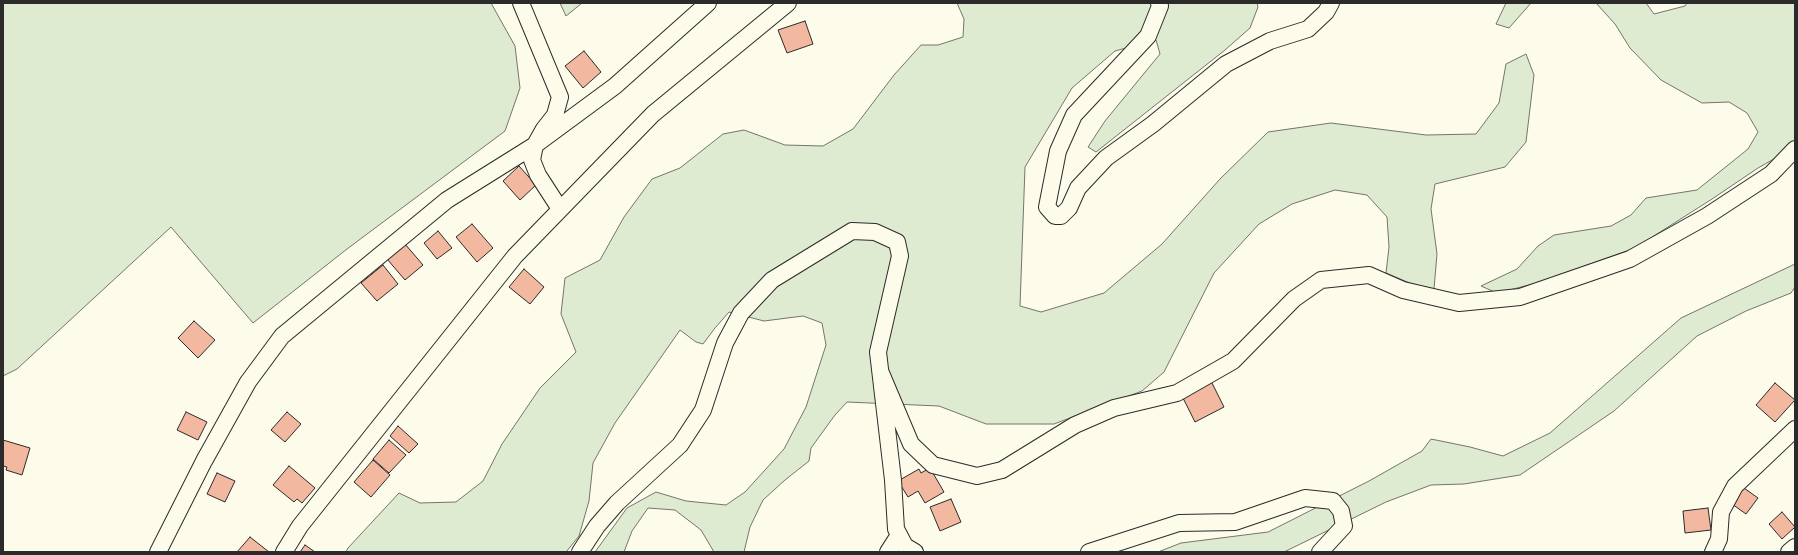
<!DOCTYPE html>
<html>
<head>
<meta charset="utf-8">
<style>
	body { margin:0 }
	#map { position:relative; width:1798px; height:555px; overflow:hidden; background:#fdfbea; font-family:"Alegreya Sans",sans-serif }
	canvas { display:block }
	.frame { position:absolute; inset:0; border:4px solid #2b2b2b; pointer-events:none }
</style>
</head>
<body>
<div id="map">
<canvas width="1798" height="555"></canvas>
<div class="frame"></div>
</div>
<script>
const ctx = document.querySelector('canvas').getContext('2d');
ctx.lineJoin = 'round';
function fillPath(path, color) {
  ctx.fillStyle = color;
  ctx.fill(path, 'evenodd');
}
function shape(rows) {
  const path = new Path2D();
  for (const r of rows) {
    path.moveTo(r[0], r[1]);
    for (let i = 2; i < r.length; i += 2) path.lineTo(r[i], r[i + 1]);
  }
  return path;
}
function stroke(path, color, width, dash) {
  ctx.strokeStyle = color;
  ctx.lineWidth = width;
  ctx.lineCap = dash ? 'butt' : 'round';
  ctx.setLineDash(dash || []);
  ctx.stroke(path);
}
const green = shape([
	[3,3,491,3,515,46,520,88,505,131,347,249,253,323,171,227,17,369,3,376,3,3],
	[560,3,582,3,566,16,560,3],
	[957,3,1257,3,1258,7,1250,28,1225,50,1096,152,1088,147,1105,121,1160,54,1156,40,1115,51,1072,88,1025,167,1020,306,1041,312,1104,293,1162,244,1220,179,1268,132,1331,123,1426,135,1476,134,1499,103,1506,64,1526,54,1534,75,1526,142,1505,167,1435,184,1431,209,1437,254,1434,289,1417,286,1386,273,1389,247,1387,217,1367,195,1335,190,1292,204,1259,224,1214,273,1164,372,1142,391,1054,424,986,424,939,406,847,402,835,415,811,448,809,461,785,480,763,500,750,527,744,552,714,552,701,530,675,510,648,508,632,531,624,552,595,552,627,508,656,492,686,501,726,505,745,492,784,449,806,407,826,345,822,323,803,316,764,321,729,312,715,328,703,344,696,342,680,330,615,423,593,463,589,501,579,536,566,552,346,552,348,548,399,493,420,503,456,502,483,481,502,444,540,388,576,352,561,314,565,278,600,260,624,217,652,179,680,168,723,134,744,130,785,145,823,146,853,129,894,75,921,45,938,45,963,37,964,19,957,3],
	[1506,3,1531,3,1509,28,1496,24,1506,3],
	[1596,3,1646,3,1654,14,1685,6,1687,3,1795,3,1795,147,1758,168,1712,199,1635,248,1537,283,1497,293,1481,286,1517,269,1538,246,1554,235,1611,226,1631,215,1646,198,1697,190,1748,149,1758,132,1747,113,1729,102,1702,103,1661,80,1630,48,1615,24,1596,3],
	[1795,264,1795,287,1791,293,1746,311,1697,336,1614,411,1520,475,1464,484,1431,485,1386,502,1284,552,1158,552,1181,543,1268,532,1369,481,1422,451,1431,439,1470,447,1503,456,1550,433,1681,318,1795,264]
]);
fillPath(green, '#deebd1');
stroke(green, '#74746e', 1);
const building = shape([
	[805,21,813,44,787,53,778,30,805,21],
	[584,51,601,72,583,88,565,66,584,51],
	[519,166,536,185,520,200,503,181,519,166],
	[472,224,493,248,477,262,456,237,472,224],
	[438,231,452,248,437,259,424,243,438,231],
	[405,244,423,265,405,280,387,259,405,244],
	[383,265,398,284,377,301,361,283,383,265],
	[524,269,544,287,530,304,509,287,524,269],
	[194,321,215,340,198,358,178,338,194,321],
	[1211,381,1224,407,1195,422,1182,396,1211,381],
	[1775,383,1795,400,1775,422,1756,405,1775,383],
	[186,412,207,422,198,440,177,430,186,412],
	[287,412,301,424,285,442,271,430,287,412],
	[398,426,418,444,409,453,390,436,398,426],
	[3,440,30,448,22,475,6,470,7,467,3,466,3,440],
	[389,440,406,455,389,473,373,459,389,440],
	[373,460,390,475,371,497,354,482,373,460],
	[289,466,315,488,302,503,297,499,294,502,273,485,289,466],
	[930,468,944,492,925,503,918,491,908,497,898,481,919,469,921,473,930,468],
	[217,473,235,481,225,502,207,494,217,473],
	[1744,488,1758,498,1746,514,1732,504,1744,488],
	[951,499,961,522,940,531,930,507,951,499],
	[1708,508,1711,530,1685,533,1683,511,1708,508],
	[1782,512,1795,527,1782,539,1769,524,1782,512],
	[250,537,269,552,237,552,250,537],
	[305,545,315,552,300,552,305,545]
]);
fillPath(building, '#f2b8a0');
stroke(building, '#2b2b2b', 1);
const minor = shape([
	[521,3,560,97,555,115,544,129,535,145,532,160,538,175,560,209],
	[1159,3,1160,6,1148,36,1074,115,1058,151,1047,207,1055,216,1061,216,1069,208,1078,188,1106,158,1153,124,1226,64,1270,41,1308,29,1326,12,1331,3],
	[881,373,911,444,933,465,977,476,1002,470,1075,425,1114,408,1177,393,1233,361,1294,299,1321,280,1369,275,1403,290,1459,303,1520,297,1630,259,1707,216,1771,174,1795,149],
	[158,552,204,461,248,382,282,336,447,200,535,145,615,86,708,3],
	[284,552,300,526,515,256,653,114,788,3],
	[580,552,597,526,617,503,680,445,703,410,725,343,741,313,772,280,852,231,875,232,897,242,900,256,878,352,893,480,896,529,905,546,915,552],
	[888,552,899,535],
	[1089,552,1179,523,1235,522,1305,498,1333,501,1341,511,1344,526,1320,552],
	[1713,552,1719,539,1721,512,1735,486,1795,429],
	[1789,552,1795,547]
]);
stroke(minor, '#2b2b2b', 18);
stroke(minor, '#fdfbea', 16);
</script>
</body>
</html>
